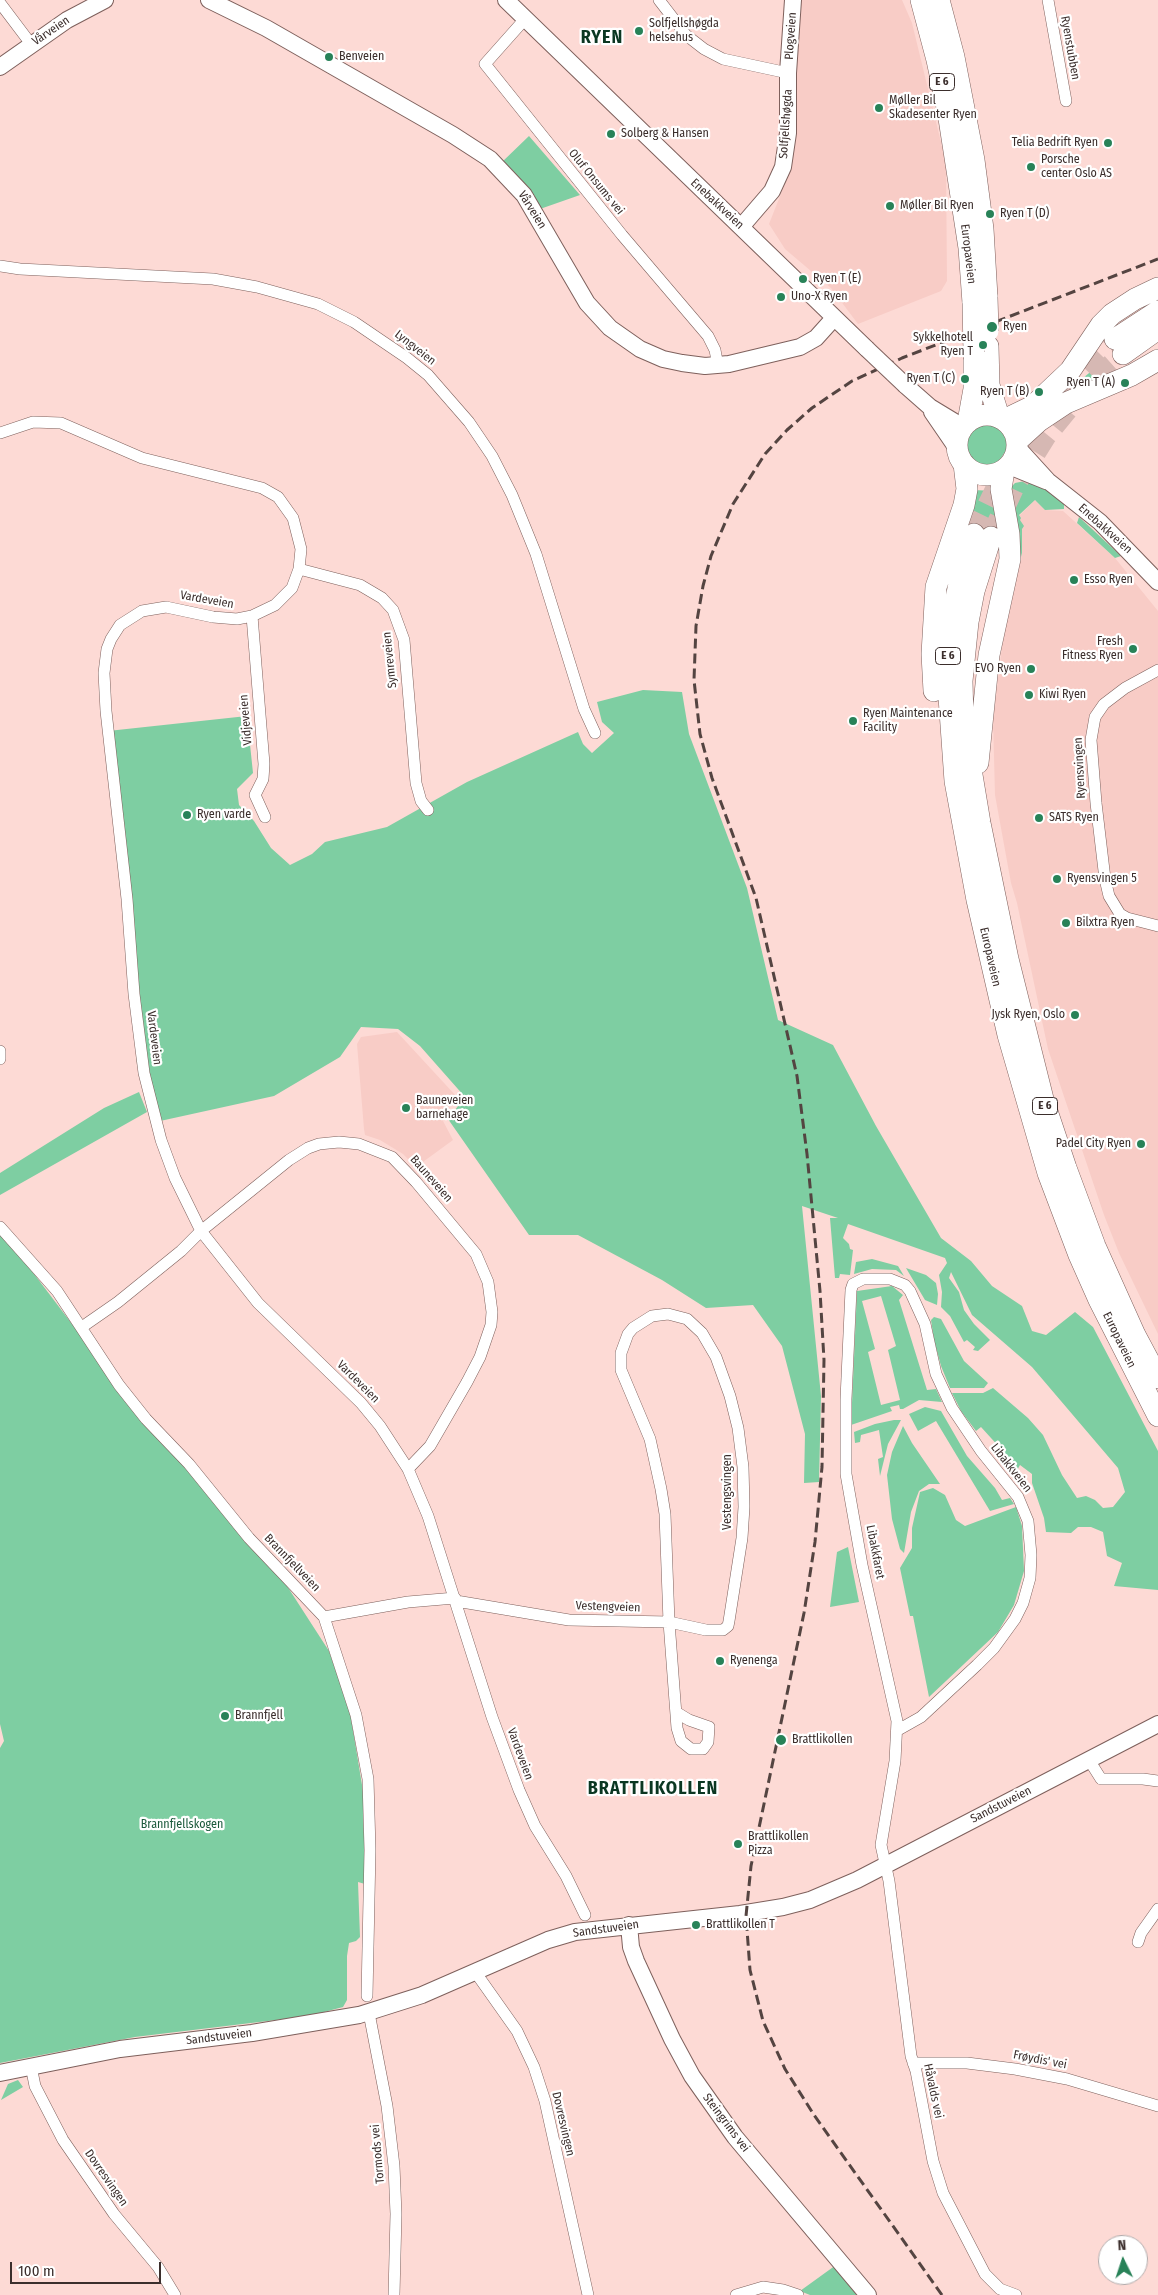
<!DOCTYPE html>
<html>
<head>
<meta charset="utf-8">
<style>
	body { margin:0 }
	#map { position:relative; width:1158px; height:2295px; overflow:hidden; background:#fddad5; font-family:"Fira Sans Condensed",sans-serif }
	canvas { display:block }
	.north { position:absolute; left:1098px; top:2235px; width:50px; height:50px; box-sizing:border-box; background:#fff; border:1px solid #b1abab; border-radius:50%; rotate:356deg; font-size:14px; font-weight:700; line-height:20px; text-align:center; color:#3b2e2c }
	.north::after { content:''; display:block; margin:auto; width:18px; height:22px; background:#288258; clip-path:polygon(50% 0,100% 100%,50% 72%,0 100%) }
	.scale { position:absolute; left:10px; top:2262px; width:151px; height:22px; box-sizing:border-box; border:2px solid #3b2e2c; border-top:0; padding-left:6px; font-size:15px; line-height:18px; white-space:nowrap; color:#3b2e2c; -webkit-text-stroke:4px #fff; paint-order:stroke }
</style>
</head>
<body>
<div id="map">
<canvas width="1158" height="2295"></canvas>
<div class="north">N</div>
<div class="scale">100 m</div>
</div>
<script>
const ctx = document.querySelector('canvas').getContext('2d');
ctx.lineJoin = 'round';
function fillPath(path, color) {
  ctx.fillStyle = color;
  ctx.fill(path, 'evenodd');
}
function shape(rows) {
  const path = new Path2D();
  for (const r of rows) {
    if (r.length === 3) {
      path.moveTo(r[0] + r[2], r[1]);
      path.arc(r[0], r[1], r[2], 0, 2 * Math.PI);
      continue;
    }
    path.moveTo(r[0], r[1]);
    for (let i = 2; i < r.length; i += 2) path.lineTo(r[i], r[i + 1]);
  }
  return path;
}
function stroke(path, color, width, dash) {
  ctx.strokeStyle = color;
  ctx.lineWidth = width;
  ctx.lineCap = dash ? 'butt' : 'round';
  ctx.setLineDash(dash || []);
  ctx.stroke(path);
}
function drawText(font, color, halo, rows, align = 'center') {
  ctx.font = font + ' "Fira Sans Condensed",sans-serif';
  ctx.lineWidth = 4.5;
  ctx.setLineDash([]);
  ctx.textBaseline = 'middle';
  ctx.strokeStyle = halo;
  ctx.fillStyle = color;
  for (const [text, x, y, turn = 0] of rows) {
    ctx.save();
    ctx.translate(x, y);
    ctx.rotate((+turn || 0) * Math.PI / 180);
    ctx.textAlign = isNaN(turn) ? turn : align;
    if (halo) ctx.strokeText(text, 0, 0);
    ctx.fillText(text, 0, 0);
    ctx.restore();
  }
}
fillPath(shape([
	[801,0,902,0,912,23,946,163,947,281,941,291,858,324,831,288,785,249,769,224,788,176],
	[1035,500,1045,510,1063,511,1115,558,1158,611,1158,1334,1119,1253,1104,1215,1048,1049,1017,903,1011,883,995,795,993,719,1005,623,1009,613,1022,553,1022,530,1019,516],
	[397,1032,457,1097,442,1119,453,1140,416,1167,403,1154,380,1140,365,1135,364,1129,357,1044,361,1037]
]), '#f8ccc6');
fillPath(shape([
	[529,136,580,195,540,209,501,163],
	[1100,364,1104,375,1071,392,1077,383],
	[988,444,21],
	[1025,481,1047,488,1064,502,1064,509,1045,510,1035,500,1019,515,1021,518,1020,520,1024,526,1022,529,1022,553,1019,565,1010,488,1015,483],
	[974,490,993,491,999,545,964,523],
	[1079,517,1091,528,1121,556,1115,558,1077,523],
	[643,690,682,692,689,734,747,888,778,1020,833,1045,876,1126,941,1238,971,1261,992,1286,1022,1306,1032,1331,1046,1335,1075,1312,1093,1327,1158,1451,1158,1590,1114,1586,1122,1563,1107,1556,1103,1532,1091,1527,1078,1527,1071,1533,1046,1532,1044,1518,1032,1483,1032,1474,1020,1465,1013,1477,996,1454,1001,1449,981,1427,976,1431,961,1411,952,1393,983,1393,993,1388,1028,1418,1043,1435,1062,1475,1077,1498,1086,1496,1095,1500,1103,1508,1113,1507,1125,1492,1118,1468,1032,1367,972,1315,951,1272,949,1278,959,1292,964,1310,974,1324,990,1340,978,1351,973,1350,975,1347,967,1340,964,1342,950,1316,941,1307,942,1292,939,1275,947,1263,945,1258,848,1224,843,1238,849,1244,850,1249,853,1250,850,1275,840,1274,839,1278,835,1278,830,1218,838,1218,802,1206,821,1396,819,1482,804,1483,805,1434,782,1346,753,1305,706,1308,662,1280,578,1235,529,1235,448,1119,465,1097,420,1046,398,1029,361,1027,340,1057,274,1096,151,1123,137,1064,108,731,247,716,253,773,237,789,239,805,254,821,271,848,290,865,312,854,325,842,387,827,467,782,578,732,583,744,592,753,614,733,602,722,597,702],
	[139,1092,147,1112,0,1195,0,1173,104,1108],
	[0,1229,72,1324,267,1555,329,1651,350,1712,363,1791,365,1884,358,1882,360,1937,356,1941,349,1943,347,1956,347,2000,343,2007,309,2016,135,2037,0,2063,0,1748,4,1741,0,1724],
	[872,1259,898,1266,904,1276,896,1270,872,1269,854,1274,856,1262],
	[906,1268,926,1275,936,1283,938,1294,937,1305,925,1300],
	[892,1286,903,1295,899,1300,927,1390,936,1389,942,1402,919,1400,903,1409,900,1409,899,1405,890,1407,892,1411,851,1425,857,1291],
	[881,1296,896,1346,888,1350,900,1400,881,1405,868,1352,875,1349,862,1301],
	[934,1317,941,1319,964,1361,988,1383,984,1388,950,1388,941,1366,934,1340,931,1320],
	[925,1407,941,1411,967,1456,995,1488,1002,1500,1010,1498,1014,1504,990,1511,936,1421,918,1431,909,1414],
	[894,1420,901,1420,888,1444,880,1476,878,1459,883,1457,879,1430,861,1435,860,1442,855,1443,854,1432,875,1424],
	[903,1426,912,1443,940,1484,929,1484,919,1491,911,1512,904,1553,900,1549,892,1519,887,1475,892,1452],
	[933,1488,945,1495,956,1520,965,1526,1016,1507,1022,1526,1024,1571,1014,1605,998,1632,929,1697,913,1616,910,1616,900,1568,912,1548,912,1528,920,1492],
	[848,1547,859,1602,830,1607,837,1552],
	[18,2080,23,2087,1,2100,8,2084],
	[836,2265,862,2295,810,2295,800,2291]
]), '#7ecea2');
stroke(shape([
	[1063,392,1115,339],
	[974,534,1001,478,1030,431],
	[991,537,1014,487,1046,436,1085,388,1123,354]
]), '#d6b8b3', 21, [21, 11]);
const street = shape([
	[659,0,686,35,704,49,723,59,788,73],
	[1048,0,1066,101],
	[0,3,31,44],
	[525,19,485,64,622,235,708,336,715,350,718,366],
	[0,266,20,269,213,279,257,287,318,304,354,322,407,358,428,375,469,422,492,456,512,495,536,554,584,709,595,733],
	[0,433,33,422,61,423,142,458,262,488,278,497,293,518,301,549,299,569,292,588,275,605,252,616,237,619,213,617,166,607,142,611,120,625,111,639,107,649,104,673,106,711,127,899,134,994,144,1073,161,1140,175,1178,201,1231,258,1303,361,1403,380,1426,408,1469,428,1516,492,1717,519,1790,535,1826,566,1876,585,1915],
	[299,569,360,585,382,598,393,610,404,640,416,783,421,801,428,810],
	[252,616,264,764,263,779,255,795,265,817],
	[1158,670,1125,688,1104,704,1095,717,1091,740,1096,803,1105,879,1109,896,1120,914,1127,918,1158,926],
	[0,1051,0,1059],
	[0,1227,57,1291,119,1385,146,1419,189,1464,249,1538,324,1617,356,1715,368,1779,370,1850,367,1996],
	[668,1314,687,1319,702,1333,716,1357,730,1396,738,1428,743,1467,744,1507,742,1538,729,1621,728,1626,723,1630,706,1630,669,1622,665,1514,661,1489,650,1439,621,1370,621,1353,628,1334,633,1328,652,1316,668,1314],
	[82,1327,118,1302,181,1251,201,1231,289,1160,308,1148,319,1144,339,1142,359,1144,392,1157,416,1182,476,1254,488,1282,492,1312,491,1325,480,1357,467,1382,430,1446,408,1469],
	[456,1601,569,1620,669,1622,677,1728,681,1741,691,1749,703,1749,708,1742,709,1727,689,1720,676,1712],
	[324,1617,408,1602,455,1598],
	[898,1730,921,1717,977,1665,994,1648,1015,1619,1023,1603,1030,1578,1031,1555,1028,1521,1018,1497,981,1451,952,1408,936,1374,925,1324,910,1291,905,1285,890,1279,863,1279,853,1284,851,1290,846,1399,846,1474,862,1565,897,1721,895,1761,881,1845,889,1881,911,2056,916,2071,933,2161,943,2193,985,2274,1000,2289,1016,2295],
	[1089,1760,1101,1779,1143,1779,1158,1781],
	[1138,1942,1141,1933,1158,1909],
	[476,1973,517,2031,534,2067,545,2101,588,2295],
	[369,2013,387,2106,394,2166,396,2214,394,2295],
	[913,2063,967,2063,1015,2069,1067,2079,1158,2106],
	[31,2066,35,2086,63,2140,114,2214,158,2267,175,2295],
	[736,2295,763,2287,783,2290,798,2295]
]);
const secondary = shape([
	[209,0,266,28,453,135,490,159,524,195,587,303,610,328,640,349,663,359,682,363,705,366,729,364,800,347,816,338,834,318],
	[506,0,867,349],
	[0,67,67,20,105,0],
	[741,227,772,191,783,167,788,133,788,73,793,0],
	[905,385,930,407,963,427],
	[932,412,958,450],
	[1017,447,1048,481,1100,522,1158,582],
	[1009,466,1046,481],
	[629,1925,631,1947,636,1961,672,2039,692,2076,735,2137,868,2295],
	[0,2073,120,2049,252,2033,359,2015,422,1995,548,1940,575,1932,740,1914,783,1907,810,1900,857,1880,1158,1724]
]);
const highway = shape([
	[921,0,937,60,948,112,969,248,973,303],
	[939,0,954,57,974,160,983,229,987,297],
	[1115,339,1158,311],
	[988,346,989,385,999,417],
	[1123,354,1158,329],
	[987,445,30],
	[1004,420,1033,406,1070,371,1101,325,1112,314,1135,299,1158,288],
	[968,422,974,389,974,360],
	[1017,441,1039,421,1066,403,1132,375,1158,360],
	[974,534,963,564,952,618,948,683,955,781,977,900,1008,1035,1048,1173,1079,1255,1099,1300,1158,1416],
	[991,537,974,591,968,622,962,681,963,721,980,823,1008,959,1043,1099,1066,1168,1095,1246,1135,1335,1158,1378],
	[934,691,932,654,936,587,964,505,967,489,964,464],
	[978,763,989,655,1010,559,1009,534,1001,489,1004,470]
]);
stroke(street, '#7e605c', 12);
stroke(secondary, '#7e605c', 18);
stroke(highway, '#7e605c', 22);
stroke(street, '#fff', 11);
stroke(secondary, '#fff', 16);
stroke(highway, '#fff', 21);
stroke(shape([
	[942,2295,814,2115,785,2069,763,2021,750,1970,746,1916,751,1866,804,1613,815,1542,822,1467,824,1360,820,1291,807,1154,797,1076,756,898,712,778,700,734,694,680,696,626,703,586,711,556,733,504,765,454,787,430,812,408,852,381,902,358,1158,259]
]), '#544441', 3, [10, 5]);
const secondaryBridge = shape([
	[867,349,905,385]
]);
const highwayBridge = shape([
	[987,297,988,331],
	[973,303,974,352]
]);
stroke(secondaryBridge, '#7e605c', 18, []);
stroke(highwayBridge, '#7e605c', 22, []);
stroke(secondaryBridge, '#fff', 16);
stroke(highwayBridge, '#fff', 21);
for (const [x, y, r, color] of [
	[639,31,5,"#288258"],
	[329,57,5,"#288258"],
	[879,108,5,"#288258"],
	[611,134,5,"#288258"],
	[1108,143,5,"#288258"],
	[1031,167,5,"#288258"],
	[890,206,5,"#288258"],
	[990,214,5,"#288258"],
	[803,279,5,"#288258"],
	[781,297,5,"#288258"],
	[992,327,6,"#288258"],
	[983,345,5,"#288258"],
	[965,379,5,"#288258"],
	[1125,383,5,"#288258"],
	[1039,392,5,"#288258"],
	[1074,580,5,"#288258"],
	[1133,649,5,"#288258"],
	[1031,669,5,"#288258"],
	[1029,695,5,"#288258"],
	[853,721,5,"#288258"],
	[187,815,5,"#288258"],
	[1039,818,5,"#288258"],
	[1057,879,5,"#288258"],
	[1066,923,5,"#288258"],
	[1075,1015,5,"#288258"],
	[406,1108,5,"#288258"],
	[1141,1144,5,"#288258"],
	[720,1661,5,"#288258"],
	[225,1716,5,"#288258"],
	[781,1740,6,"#288258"],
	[738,1844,5,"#288258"],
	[696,1925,5,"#288258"]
]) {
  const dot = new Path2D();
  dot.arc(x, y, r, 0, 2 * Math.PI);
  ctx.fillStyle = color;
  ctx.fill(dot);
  stroke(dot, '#fff', 2);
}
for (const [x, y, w] of [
	[942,82,25],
	[948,656,25],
	[1045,1106,25]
]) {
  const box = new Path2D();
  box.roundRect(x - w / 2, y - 8.5, w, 17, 4);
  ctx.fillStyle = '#fff';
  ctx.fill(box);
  stroke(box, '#3b2e2c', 1);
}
drawText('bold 11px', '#3b2e2c', null, [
	["E 6",942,82],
	["E 6",948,656],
	["E 6",1045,1106]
]);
drawText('12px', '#3b2e2c', '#fff', [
	["Solfjellshøgda",649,24],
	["helsehus",649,38],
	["Benveien",339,57],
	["Møller Bil",889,101],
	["Skadesenter Ryen",889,115],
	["Solberg & Hansen",621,134],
	["Telia Bedrift Ryen",1098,143,"right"],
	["Porsche",1041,160],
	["center Oslo AS",1041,174],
	["Møller Bil Ryen",900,206],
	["Ryen T (D)",1000,214],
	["Ryen T (E)",813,279],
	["Uno-X Ryen",791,297],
	["Ryen",1003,327],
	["Sykkelhotell",973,338,"right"],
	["Ryen T",973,352,"right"],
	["Ryen T (C)",955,379,"right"],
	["Ryen T (A)",1115,383,"right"],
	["Ryen T (B)",1029,392,"right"],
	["Esso Ryen",1084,580],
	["Fresh",1123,642,"right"],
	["Fitness Ryen",1123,656,"right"],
	["EVO Ryen",1021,669,"right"],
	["Kiwi Ryen",1039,695],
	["Ryen Maintenance",863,714],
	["Facility",863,728],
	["Ryen varde",197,815],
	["SATS Ryen",1049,818],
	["Ryensvingen 5",1067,879],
	["Bilxtra Ryen",1076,923],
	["Jysk Ryen, Oslo",1065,1015,"right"],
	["Bauneveien",416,1101],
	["barnehage",416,1115],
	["Padel City Ryen",1131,1144,"right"],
	["Ryenenga",730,1661],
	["Brannfjell",235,1716],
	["Brattlikollen",792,1740],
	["Brattlikollen",748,1837],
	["Pizza",748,1851],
	["Brattlikollen T",706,1925]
], 'left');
drawText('12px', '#3b2e2c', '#fff', [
	["Vårveien",51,31,-34],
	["Plogveien",791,36,-86],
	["Ryenstubben",1070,48,80],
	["Solfjellshøgda",786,124,-86],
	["Oluf Onsums vei",596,182,51],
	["Enebakkveien",717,204,43],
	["Vårveien",532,210,58],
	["Europaveien",968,254,83],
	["Lyngveien",415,348,38],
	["Enebakkveien",1105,529,42],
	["Vardeveien",207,600,10],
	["Symreveien",390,660,-96],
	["Vidjeveien",246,720,-95],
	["Ryensvingen",1080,768,-93],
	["Europaveien",990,957,77],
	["Vardeveien",154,1038,83],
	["Bauneveien",431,1179,49],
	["Europaveien",1119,1340,64],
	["Vardeveien",358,1382,45],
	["Libakkveien",1011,1468,52],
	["Vestengsvingen",728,1492,-90],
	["Libakkfaret",875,1552,79],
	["Brannfjellveien",292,1563,46],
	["Vestengveien",608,1607,2],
	["Vardeveien",520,1754,70],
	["Sandstuveien",1001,1805,-27],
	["Sandstuveien",606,1929,-8],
	["Sandstuveien",219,2037,-7],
	["Frøydis' vei",1040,2060,11],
	["Håvalds vei",933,2091,78],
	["Steingrims vei",726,2123,53],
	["Dovresvingen",563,2124,77],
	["Tormods vei",378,2154,-95],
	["Dovresvingen",106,2178,55]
]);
drawText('12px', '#1c5a3c', '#fff', [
	["Brannfjellskogen",182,1825]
]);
ctx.letterSpacing = '1px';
drawText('bold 18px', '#0b3722', '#fff', [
	["RYEN",602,38],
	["BRATTLIKOLLEN",653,1789]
]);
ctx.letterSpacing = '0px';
</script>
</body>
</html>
